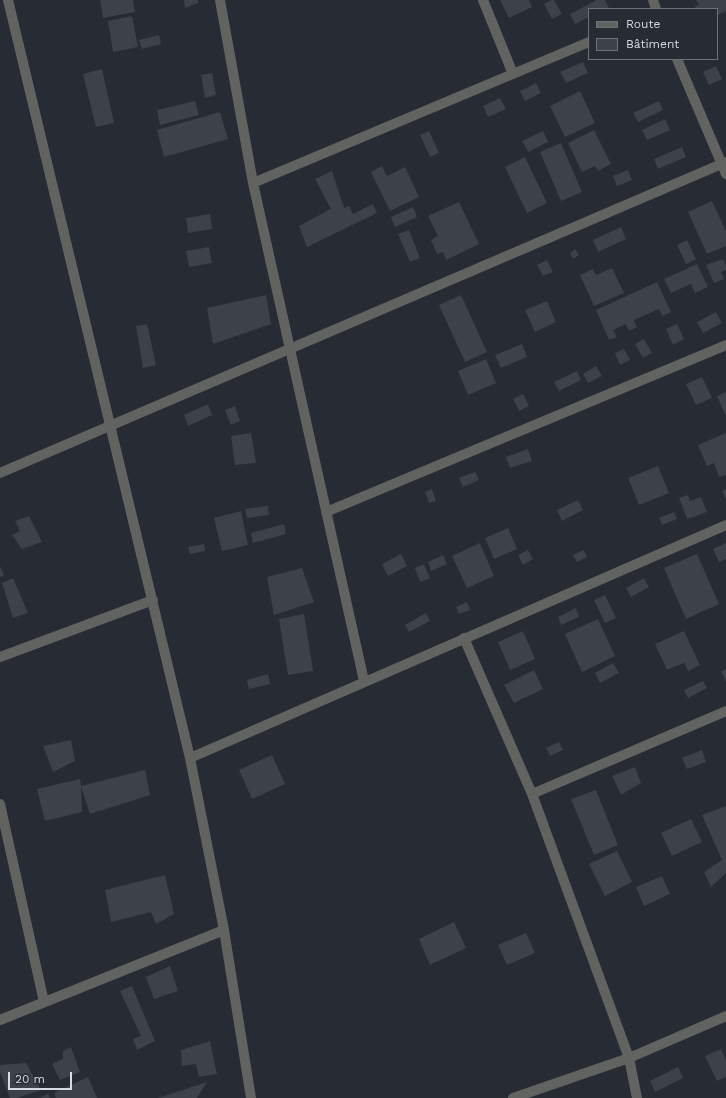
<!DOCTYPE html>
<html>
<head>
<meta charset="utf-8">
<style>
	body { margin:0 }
	#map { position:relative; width:726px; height:1098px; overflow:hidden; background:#272b33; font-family:"Work Sans",sans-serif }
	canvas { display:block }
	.legend { position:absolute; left:588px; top:8px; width:130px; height:52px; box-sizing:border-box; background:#272b33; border:1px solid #6d7178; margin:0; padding:5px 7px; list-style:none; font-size:12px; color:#d7dadf }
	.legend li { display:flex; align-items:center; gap:8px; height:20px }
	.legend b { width:20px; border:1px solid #6d7178 }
	.scale { position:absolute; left:8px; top:1072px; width:64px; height:18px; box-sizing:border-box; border:2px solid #d7dadf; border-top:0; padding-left:5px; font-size:12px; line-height:14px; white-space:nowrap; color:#d7dadf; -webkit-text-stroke:3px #272b33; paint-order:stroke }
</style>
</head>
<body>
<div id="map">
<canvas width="726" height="1098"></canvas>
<ul class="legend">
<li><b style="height:5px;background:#616360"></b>Route</li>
<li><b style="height:11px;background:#3d4149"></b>Bâtiment</li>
</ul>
<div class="scale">20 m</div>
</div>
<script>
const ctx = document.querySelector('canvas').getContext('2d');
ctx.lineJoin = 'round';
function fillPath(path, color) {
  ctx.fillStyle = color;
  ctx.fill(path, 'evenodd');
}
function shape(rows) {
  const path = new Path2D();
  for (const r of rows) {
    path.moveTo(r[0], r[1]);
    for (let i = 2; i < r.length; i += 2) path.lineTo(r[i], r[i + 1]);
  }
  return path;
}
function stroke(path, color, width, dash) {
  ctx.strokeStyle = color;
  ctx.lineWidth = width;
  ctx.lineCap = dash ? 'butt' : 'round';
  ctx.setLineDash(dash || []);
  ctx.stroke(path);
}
fillPath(shape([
	[100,0,133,0,135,12,103,18],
	[184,0,198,0,198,3,185,8],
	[500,0,529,0,532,7,509,18],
	[551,0,554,0,562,14,552,19,544,4],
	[597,0,605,0,609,8,589,9,589,17,575,24,570,14],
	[696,0,726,0,726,11,717,15,717,9,696,9,695,6,699,5],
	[132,16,138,47,113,52,108,21],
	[159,35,161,44,142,49,139,40],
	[583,62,588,73,566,83,560,72],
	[716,66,722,79,709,85,703,72],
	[102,69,114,123,96,127,83,74],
	[212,73,216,95,205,98,201,75],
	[536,83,541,93,525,101,520,91],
	[580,91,595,123,565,137,550,106],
	[500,98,506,109,488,117,483,106],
	[195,101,199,115,160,125,157,110],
	[659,101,663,110,638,122,633,113],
	[220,112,228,139,164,157,157,130],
	[665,119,670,130,647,140,642,130],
	[594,130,611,164,598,171,595,166,582,172,568,143],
	[429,131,439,153,430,157,420,135],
	[543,131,548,142,528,152,522,141],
	[561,143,582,192,561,201,540,152],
	[682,147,686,157,658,169,654,159],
	[525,157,547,203,527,213,505,167],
	[382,166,387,176,405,167,419,197,390,211,371,172],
	[628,170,632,180,617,186,613,176],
	[332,171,344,208,349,206,353,214,373,204,377,213,307,247,299,226,331,209,315,179],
	[712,201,726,231,726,246,707,254,688,212],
	[459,202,479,244,446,260,443,252,437,254,431,240,438,236,428,216],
	[413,207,417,217,395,227,391,217],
	[210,214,212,229,188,233,186,218],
	[621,227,626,239,598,252,593,240],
	[409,230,420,258,410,262,398,234],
	[687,240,696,259,686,264,677,245],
	[209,247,212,263,189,267,186,251],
	[575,249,579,255,573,259,570,253],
	[723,259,726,266,726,270,721,272,724,279,714,283,706,265],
	[547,260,553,272,543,276,537,265],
	[697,264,708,287,695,293,691,284,671,293,664,279],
	[612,268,624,293,594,306,580,275,593,269,596,275],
	[657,282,671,312,662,316,659,309,634,320,637,327,629,331,626,324,613,330,617,337,609,340,596,310],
	[266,295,271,324,213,344,207,308],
	[461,295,487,352,465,362,439,305],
	[547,301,556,322,535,332,525,310],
	[716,312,722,323,703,333,697,322],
	[147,324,156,365,143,368,136,326],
	[677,324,684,339,673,345,666,329],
	[644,339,652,353,643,358,635,344],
	[522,344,527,357,501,368,495,355],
	[624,349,630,360,620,365,615,353],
	[486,359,496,383,468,395,458,371],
	[596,366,602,376,588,383,583,374],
	[577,371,581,380,559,391,554,382],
	[702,377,712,398,696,405,686,384],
	[726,392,726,416,717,396],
	[523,394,529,406,519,411,513,399],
	[208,404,212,415,188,426,184,415],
	[235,406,240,421,231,425,225,410],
	[251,433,256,463,235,465,231,436],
	[726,433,726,475,719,477,714,463,707,466,698,445],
	[528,449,532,461,510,468,506,457],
	[658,466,669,493,639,505,628,478],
	[475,472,479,480,463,487,459,478],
	[432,489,436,501,429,503,425,492],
	[726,489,726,499,722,491],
	[688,495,690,501,701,497,707,512,687,519,679,498],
	[578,500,583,510,562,521,557,510],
	[268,506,269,515,247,518,245,509],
	[241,511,248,545,222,551,214,518],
	[674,512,677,519,662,525,659,518],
	[29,516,42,542,22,549,12,535,20,531,15,521],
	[284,524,286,534,253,543,251,533],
	[508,528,517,549,494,559,485,538],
	[480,543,494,576,467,588,452,556],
	[726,543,726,559,719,562,713,549],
	[204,544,205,551,190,554,188,547],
	[528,550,533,559,523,565,518,555],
	[584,550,587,557,577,562,573,555],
	[401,554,407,566,388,576,382,564],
	[697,554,719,604,686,619,664,568],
	[443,555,447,564,431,571,428,562],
	[424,564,430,578,420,582,415,568],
	[0,566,4,575,0,577],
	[302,568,314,602,274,615,267,577],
	[13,578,28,613,13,618,2,583],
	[644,578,649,587,631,597,626,588],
	[605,595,616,618,605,623,594,600],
	[467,602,470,610,459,614,456,607],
	[576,608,579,617,561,625,558,617],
	[426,613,430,621,409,632,405,625],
	[304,614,313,671,288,675,279,619],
	[598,619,615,656,582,672,565,634],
	[523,631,535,659,510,670,498,642],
	[684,631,700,665,688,671,684,663,667,670,655,644],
	[613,663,619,673,600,683,595,673],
	[726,669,726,682,721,671],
	[534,670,543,689,514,703,504,685],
	[268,674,270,684,249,689,247,680],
	[703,681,707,688,688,698,684,690],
	[71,740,75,761,53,772,43,746],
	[559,742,563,750,550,756,546,748],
	[702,750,706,762,687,769,682,758],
	[272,755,285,784,252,799,239,770],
	[635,767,641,783,621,795,612,776],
	[145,770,150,795,90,814,81,786,82,812,45,821,37,789,80,779,81,786],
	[596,790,618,845,594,855,571,799],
	[726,806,726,873,711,887,704,872,722,860,702,815],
	[691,819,702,842,672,856,661,833],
	[617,851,632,882,605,896,589,864],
	[165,875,174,914,156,924,151,912,111,922,105,890],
	[662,876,670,894,644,906,636,887],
	[454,922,466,948,430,965,419,939],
	[526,933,535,953,507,965,498,945],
	[170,966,178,991,154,999,146,977],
	[132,986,155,1041,137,1050,133,1039,141,1036,120,991],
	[210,1041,217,1074,199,1077,196,1064,182,1066,181,1050],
	[71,1047,80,1072,60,1080,52,1064,63,1059,63,1051],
	[721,1049,726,1060,726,1077,717,1081,705,1056],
	[26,1063,41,1090,17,1098,10,1098,0,1072,0,1065],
	[678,1067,683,1078,655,1092,650,1081],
	[88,1077,97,1098,56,1098,54,1093],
	[207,1082,197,1098,158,1098],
	[48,1094,50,1098,39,1098]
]), '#3d4149');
stroke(shape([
	[8,0,190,758,224,930,251,1098],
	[220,0,253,183,364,681],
	[483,0,513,74],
	[653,0,656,9],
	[677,59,726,174],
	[253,183,589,42],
	[0,473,726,162],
	[326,512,726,345],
	[464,638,532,794,629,1058,637,1098],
	[0,657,153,600],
	[190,758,726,525],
	[532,794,726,711],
	[0,804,44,1002],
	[0,1020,224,930],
	[513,1098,629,1058,726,1016]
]), '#616360', 10);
</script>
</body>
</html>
